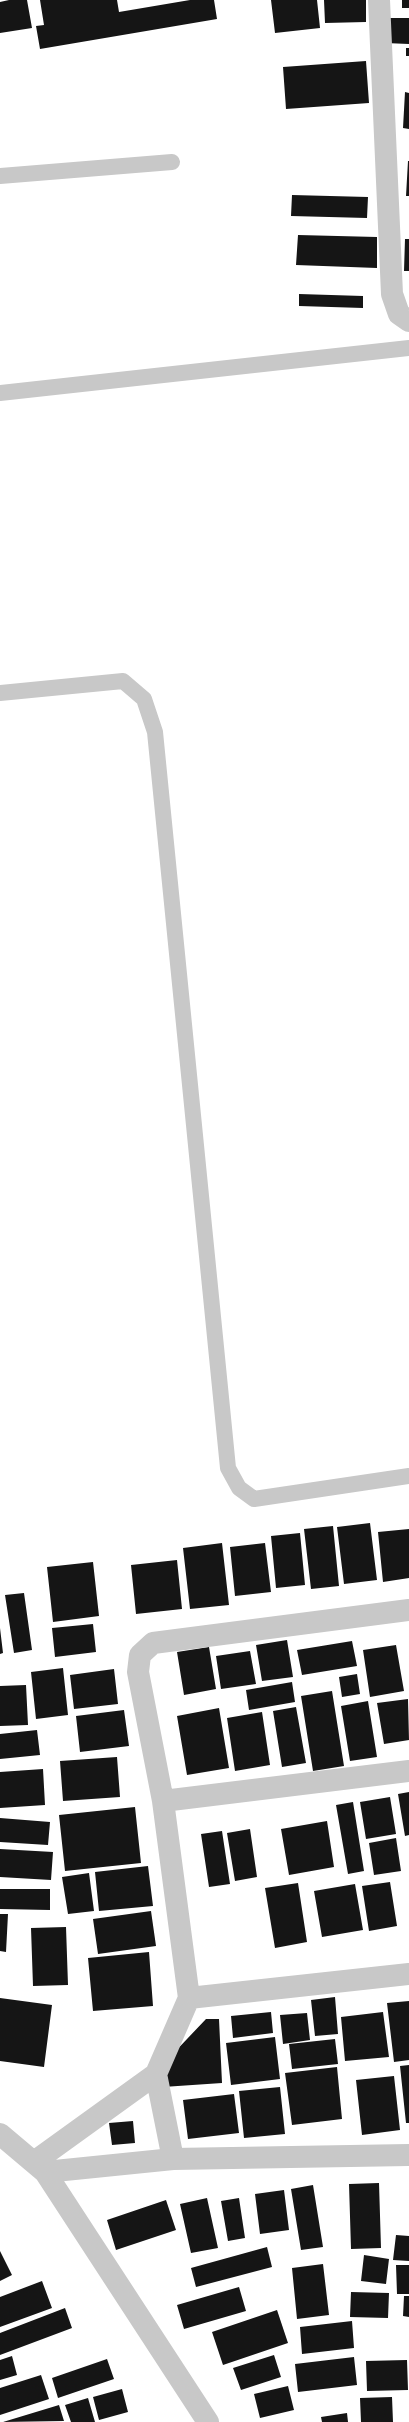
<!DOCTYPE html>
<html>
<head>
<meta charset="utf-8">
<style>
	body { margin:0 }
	canvas { display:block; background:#fff }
</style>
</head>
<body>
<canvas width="409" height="2422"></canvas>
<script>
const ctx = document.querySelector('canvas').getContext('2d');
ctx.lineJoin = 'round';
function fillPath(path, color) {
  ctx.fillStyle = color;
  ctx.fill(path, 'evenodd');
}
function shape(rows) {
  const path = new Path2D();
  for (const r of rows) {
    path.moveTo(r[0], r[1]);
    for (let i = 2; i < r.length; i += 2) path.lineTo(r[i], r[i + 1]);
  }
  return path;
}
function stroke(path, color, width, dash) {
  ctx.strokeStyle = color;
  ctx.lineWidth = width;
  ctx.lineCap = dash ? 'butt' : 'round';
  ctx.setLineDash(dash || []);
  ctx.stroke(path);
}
fillPath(shape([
	[9,0,27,0,32,28,0,33,0,2],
	[40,0,117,0,119,12,190,0,214,0,217,19,40,49,36,26,44,25],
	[271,0,317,0,320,28,275,33],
	[324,0,366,0,366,22,325,23],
	[402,0,409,0,409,8,402,8],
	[386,18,409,18,409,44,385,43],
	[406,48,409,48,409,56,406,56],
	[366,61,369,103,286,109,283,67],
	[405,92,409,93,409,129,403,128],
	[408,161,409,161,409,196,406,196],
	[292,195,368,197,367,218,291,216],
	[298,235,377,237,377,268,296,265],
	[405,239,409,239,409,271,404,271],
	[299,294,363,296,363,308,299,306],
	[370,1523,377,1580,344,1584,337,1527],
	[333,1526,339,1586,311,1589,304,1529],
	[409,1529,409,1578,383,1582,378,1532],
	[300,1533,305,1585,276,1588,271,1536],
	[222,1543,229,1605,190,1609,183,1548],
	[265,1543,271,1592,235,1596,230,1547],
	[177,1560,182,1609,136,1614,131,1565],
	[93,1562,99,1616,53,1622,47,1567],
	[24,1593,32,1650,14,1653,5,1595],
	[93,1624,96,1652,55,1657,52,1628],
	[0,1628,3,1653,0,1654],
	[287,1640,293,1677,262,1681,256,1645],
	[352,1641,357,1666,302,1675,297,1650],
	[396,1645,404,1691,370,1697,363,1650],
	[209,1647,216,1689,184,1695,177,1652],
	[250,1651,256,1684,221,1689,216,1656],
	[63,1668,68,1715,36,1719,31,1672],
	[114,1669,118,1704,74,1709,70,1675],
	[357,1674,360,1694,342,1697,339,1677],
	[292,1682,295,1702,249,1710,246,1690],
	[26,1685,28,1725,0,1726,0,1686],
	[332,1691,344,1766,313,1771,301,1696],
	[408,1699,409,1740,384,1744,377,1703],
	[368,1701,377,1757,350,1761,341,1706],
	[296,1707,306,1763,282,1767,273,1711],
	[219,1708,229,1768,187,1775,177,1716],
	[124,1710,129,1746,80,1752,76,1716],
	[262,1712,270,1765,235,1771,227,1718],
	[37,1730,40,1755,0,1759,0,1734],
	[117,1757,120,1797,63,1801,60,1761],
	[43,1769,45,1805,0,1808,0,1772],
	[409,1792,409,1835,405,1836,398,1794],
	[390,1797,396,1834,366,1839,360,1802],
	[353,1802,364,1871,348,1874,336,1805],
	[135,1807,141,1863,65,1871,59,1815],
	[0,1818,50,1822,48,1845,0,1842],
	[327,1821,334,1867,289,1875,281,1829],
	[250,1829,257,1877,235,1881,227,1833],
	[222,1831,230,1884,209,1887,201,1834],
	[396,1838,401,1871,374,1875,369,1843],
	[0,1849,53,1852,51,1880,0,1877],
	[148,1866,153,1906,99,1911,95,1872],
	[89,1873,94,1911,68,1914,62,1877],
	[390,1882,397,1926,369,1931,362,1886],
	[298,1883,307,1942,275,1948,265,1888],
	[355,1884,363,1930,322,1937,314,1891],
	[0,1889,50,1889,50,1910,0,1909],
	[151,1911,156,1946,98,1954,93,1919],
	[0,1914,8,1914,6,1952,0,1951],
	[66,1927,68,1985,33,1986,31,1928],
	[149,1952,153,2006,93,2011,88,1958],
	[335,1997,338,2034,315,2036,311,2000],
	[0,1998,52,2005,44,2067,0,2061],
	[409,2001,409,2060,394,2062,387,2003],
	[271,2012,273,2033,233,2038,231,2016],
	[383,2012,389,2057,345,2061,341,2017],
	[307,2013,310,2040,283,2044,280,2015],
	[206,2019,219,2019,222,2083,163,2087,168,2059],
	[275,2037,280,2079,231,2085,226,2043],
	[335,2039,338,2064,292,2069,289,2044],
	[409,2065,409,2123,406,2123,400,2066],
	[337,2067,342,2119,292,2125,285,2073],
	[394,2076,400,2130,362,2135,356,2080],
	[280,2087,285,2134,244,2138,239,2091],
	[234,2094,239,2133,188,2139,183,2100],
	[133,2121,135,2143,112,2145,109,2123],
	[379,2183,381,2248,351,2249,349,2184],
	[313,2185,323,2247,301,2250,291,2189],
	[284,2190,289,2230,260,2234,255,2194],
	[207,2198,218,2248,191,2253,180,2204],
	[239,2198,245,2238,228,2241,221,2201],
	[166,2200,176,2230,116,2250,107,2220],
	[396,2235,409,2236,409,2261,393,2260],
	[267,2247,272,2267,196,2287,191,2268],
	[0,2251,12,2275,0,2281],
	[364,2255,389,2259,386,2284,361,2281],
	[323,2264,329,2315,297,2319,292,2268],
	[396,2265,409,2265,409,2294,397,2294],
	[42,2281,52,2308,0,2327,0,2297],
	[239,2287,246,2311,184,2329,177,2305],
	[351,2292,389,2293,388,2318,350,2317],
	[404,2296,409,2296,409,2317,403,2316],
	[65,2308,72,2328,0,2355,0,2333],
	[277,2310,288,2343,223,2365,212,2332],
	[352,2321,354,2348,302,2354,300,2327],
	[274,2355,281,2377,241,2390,233,2368],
	[12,2356,17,2375,0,2380,0,2360],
	[354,2357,357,2385,298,2392,295,2364],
	[107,2359,114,2379,58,2398,52,2378],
	[407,2360,408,2390,367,2391,366,2361],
	[41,2375,49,2399,0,2415,0,2388],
	[288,2386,294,2410,260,2418,254,2394],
	[122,2389,128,2412,99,2420,93,2397],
	[392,2397,393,2422,361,2422,360,2398],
	[88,2398,95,2422,71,2422,65,2405],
	[59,2405,64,2421,3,2422],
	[347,2413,348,2422,322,2422,321,2417]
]), '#151515');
stroke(shape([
	[0,176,172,162],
	[0,393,409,348],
	[0,693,123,681,144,699,155,732,228,1468,239,1488,254,1499,409,1476]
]), '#c8c8c8', 16);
stroke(shape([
	[379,0,392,294,399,314,409,321],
	[163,1801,409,1771],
	[189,1998,409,1974],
	[0,2134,45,2172,208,2422],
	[173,2159,156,2074,189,1998,163,1801,138,1672,140,1655,153,1643,409,1610],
	[34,2162,156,2074],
	[45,2172,173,2159,409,2155]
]), '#c8c8c8', 22);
</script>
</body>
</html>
